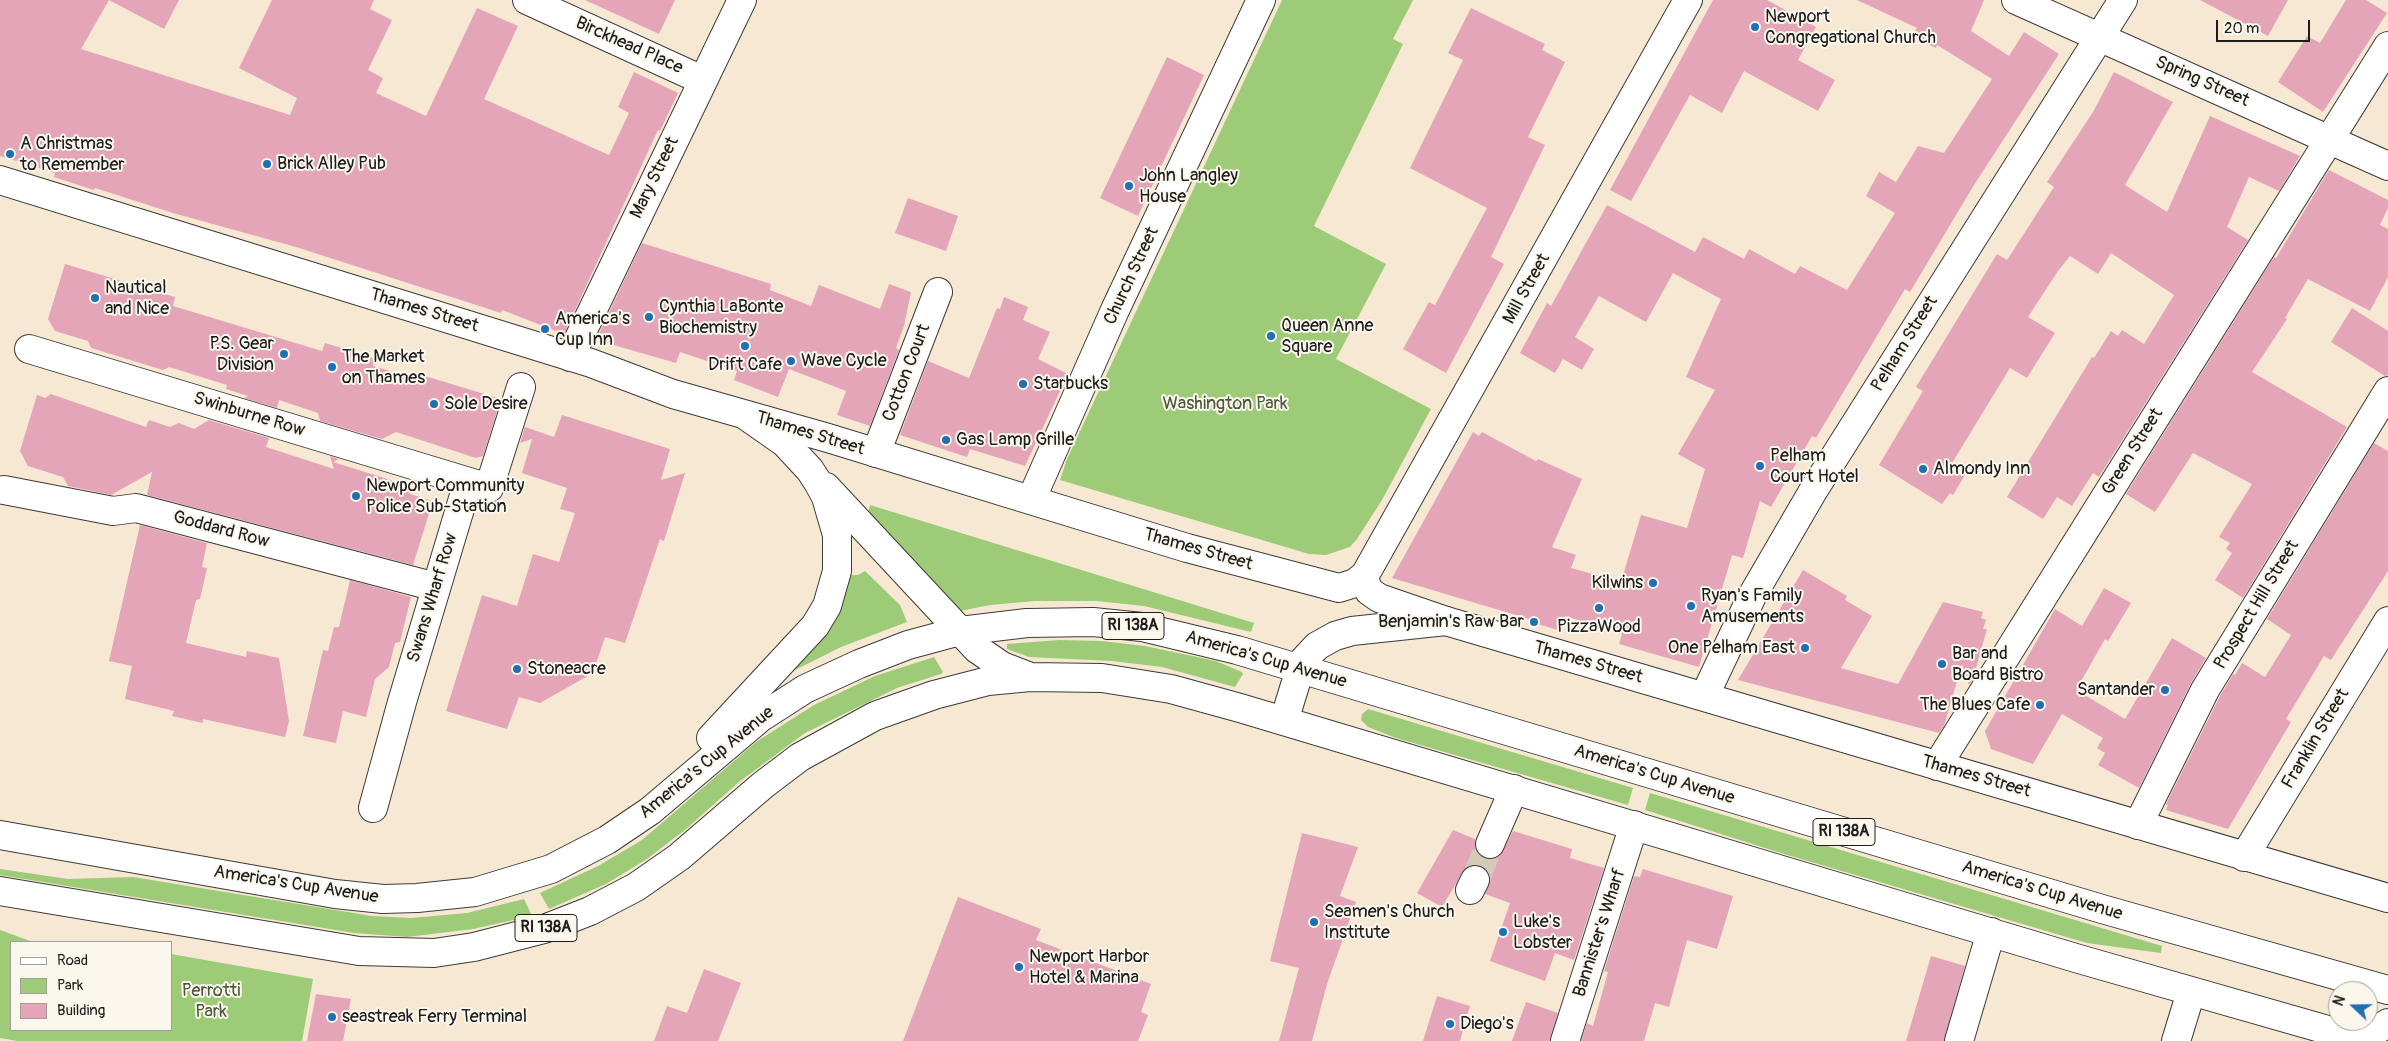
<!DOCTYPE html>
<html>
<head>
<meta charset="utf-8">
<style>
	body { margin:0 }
	#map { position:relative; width:2388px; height:1041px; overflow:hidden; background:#f6e8d2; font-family:Pangolin,sans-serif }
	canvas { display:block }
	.legend { position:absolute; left:10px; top:941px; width:162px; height:90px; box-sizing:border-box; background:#fbf7ec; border:1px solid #a29f99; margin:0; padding:6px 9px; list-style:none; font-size:15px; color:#1c1c1c }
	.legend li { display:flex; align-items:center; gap:10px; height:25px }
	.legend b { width:25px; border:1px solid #a29f99 }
	.north { position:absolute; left:2328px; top:981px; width:50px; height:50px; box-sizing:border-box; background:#fbf7ec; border:1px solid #a29f99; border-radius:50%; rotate:291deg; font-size:14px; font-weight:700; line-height:20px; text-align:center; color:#1c1c1c }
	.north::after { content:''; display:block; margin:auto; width:18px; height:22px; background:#1f6fb2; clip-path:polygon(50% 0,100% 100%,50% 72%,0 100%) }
	.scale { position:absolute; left:2216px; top:20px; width:94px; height:22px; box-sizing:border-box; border:2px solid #1c1c1c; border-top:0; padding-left:6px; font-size:15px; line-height:18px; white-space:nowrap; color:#1c1c1c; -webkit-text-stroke:4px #fbf7ec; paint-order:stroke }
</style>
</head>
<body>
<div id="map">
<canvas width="2388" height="1041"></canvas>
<ul class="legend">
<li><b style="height:6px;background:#fff"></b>Road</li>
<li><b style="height:14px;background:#9ecb78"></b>Park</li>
<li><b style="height:14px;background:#e5a5b9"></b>Building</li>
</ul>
<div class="north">N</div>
<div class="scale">20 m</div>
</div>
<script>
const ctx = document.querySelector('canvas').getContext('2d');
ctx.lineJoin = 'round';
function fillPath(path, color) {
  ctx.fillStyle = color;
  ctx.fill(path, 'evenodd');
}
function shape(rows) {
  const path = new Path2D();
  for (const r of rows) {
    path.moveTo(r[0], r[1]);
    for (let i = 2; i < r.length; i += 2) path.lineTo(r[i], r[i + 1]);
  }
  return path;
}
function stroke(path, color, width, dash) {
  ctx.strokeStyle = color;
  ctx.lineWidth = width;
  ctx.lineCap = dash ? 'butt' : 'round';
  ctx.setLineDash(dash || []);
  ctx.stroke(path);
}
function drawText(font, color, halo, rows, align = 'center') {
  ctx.font = font + ' Pangolin,sans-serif';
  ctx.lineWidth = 4;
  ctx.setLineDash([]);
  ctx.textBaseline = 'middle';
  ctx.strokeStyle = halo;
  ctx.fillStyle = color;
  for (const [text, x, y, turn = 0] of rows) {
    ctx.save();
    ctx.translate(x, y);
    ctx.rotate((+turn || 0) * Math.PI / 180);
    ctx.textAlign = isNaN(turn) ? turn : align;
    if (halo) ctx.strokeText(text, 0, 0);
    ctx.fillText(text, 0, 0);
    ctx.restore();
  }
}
fillPath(shape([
	[1282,0,1413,0,1393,39,1403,44,1314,226,1386,264,1336,359,1431,409,1382,500,1357,539,1350,547,1326,555,1309,554,1060,480,1067,459],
	[870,505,1254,623,1251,632,1144,606,1096,601,1035,601,990,605,955,612,868,513],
	[865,571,900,605,907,622,841,647,789,673,849,575,858,575],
	[1059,640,1102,641,1145,646,1216,661,1242,672,1243,674,1235,687,1162,667,1112,661,1029,657,1007,649,1007,644],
	[934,657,943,672,941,674,897,688,805,733,739,782,686,829,647,859,606,884,549,909,540,893,598,866,642,840,756,742,814,705,875,676],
	[1368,709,1633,788,1628,805,1396,738,1368,727,1361,720,1362,714],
	[1650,793,2162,946,2161,953,2087,943,1784,854,1645,810],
	[0,869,68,879,133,877,372,916,411,918,467,913,524,899,532,916,473,929,407,937,354,933,0,875],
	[0,930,33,942,11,942,11,1030,171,1030,171,954,313,979,302,1041,17,1041,0,1038]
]), '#9ecb78');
fillPath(shape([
	[0,0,179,0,164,29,109,0,81,49,290,115,297,98,239,68,272,0,374,0,370,9,392,20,368,70,383,78,376,93,426,116,477,8,518,26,484,99,609,155,629,113,618,107,634,72,678,93,660,131,658,130,564,334,502,310,501,313,296,247,173,213,95,188,94,190,54,177,55,173,0,156],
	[585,0,675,0,659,34],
	[1713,0,1767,0,1816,27,1798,60,1835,80,1818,111,1744,71,1722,113,1690,95,1631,201,1610,190],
	[1857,0,1984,0,1971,31,2009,56,2024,32,2059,54,1974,185,1910,292,1905,289,1816,438,1812,436,1771,507,1760,501,1743,558,1732,555,1699,667,1619,644,1622,634,1565,616,1561,631,1528,621,1529,619,1392,578,1473,432,1479,436,1482,432,1536,461,1538,459,1582,479,1552,547,1576,555,1571,568,1621,582,1641,515,1687,528,1705,469,1678,454,1715,390,1686,377,1721,299,1673,273,1646,322,1599,296,1575,337,1594,349,1582,370,1563,359,1555,373,1520,353,1547,303,1551,306,1607,205,1695,252,1703,237,1744,259,1749,249,1795,274,1800,266,1847,290,1895,213,1866,196,1879,172,1896,182,1918,146,1944,153,1992,79,1937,45,1936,48,1911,37,1917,28],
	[2200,0,2288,0,2268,36],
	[2346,0,2366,0,2387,13,2323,112,2278,82,2307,36,2320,43],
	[1471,8,1545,44,1542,50,1565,62,1528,137,1545,145,1491,257,1504,264,1446,373,1403,349,1429,302,1435,305,1487,208,1410,168,1463,60,1448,53],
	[1167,57,1204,75,1138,216,1100,198],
	[2114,72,2173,102,2125,185,2167,212,2210,116,2300,156,2279,191,2249,177,2227,227,2248,240,2099,477,2093,473,2072,506,2057,497,2043,519,2007,497,2092,357,2094,358,2111,331,2118,336,2122,330,2144,344,2174,295,2111,253,2098,274,2070,256,2058,271,2028,317,2055,333,2027,378,2010,368,1952,463,1967,472,1953,495,1950,493,1942,504,1879,465,1923,391,1916,387,1997,254,2007,260,2054,187,2047,182,2093,112],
	[2329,170,2388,200,2388,208,2380,225,2388,229,2388,277,2370,311,2308,279,2285,318,2287,319,2252,372,2347,427,2243,598,2215,580,2232,553,2226,549,2230,543,2219,537,2252,484,2193,453,2155,512,2126,494,2274,257,2276,258],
	[908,198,958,216,946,251,895,233],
	[642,243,771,284,770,290,811,306,819,285,880,309,889,284,911,292,904,326,896,348,899,350,870,426,837,415,846,391,789,369,778,397,734,380,737,371,680,352,676,363,596,340],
	[65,264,175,297,173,306,322,351,325,343,375,358,373,366,424,381,425,376,501,399,483,456,476,458,396,432,382,439,320,421,318,413,279,400,277,408,244,398,248,396,226,389,227,385,169,367,163,370,91,348,88,341,55,331,48,319],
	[1004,297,1028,307,1023,320,1050,332,1038,359,1068,374,1025,466,970,449,967,457,900,435,928,361,969,378,997,308,1000,309],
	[2352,308,2388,331,2388,375,2385,376,2331,342],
	[51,394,146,427,149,420,170,427,179,423,194,429,209,420,269,438,266,447,334,469,330,456,339,459,333,462,413,487,410,494,433,501,413,565,147,495,152,472,111,495,68,486,63,477,28,466,20,451,37,395,45,398],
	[562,415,670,449,661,480,685,473,664,541,660,539,625,643,605,637,593,673,540,703,519,697,507,729,446,711,482,595,517,606,533,554,559,562,575,513,560,509,567,488,522,473,532,439,520,443,525,427,554,437],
	[2374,443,2388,451,2388,571,2331,660,2324,656,2286,719,2291,722,2228,829,2166,810,2168,805,2166,804,2219,698,2233,674,2235,675,2242,663,2265,677,2291,635,2267,619],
	[140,525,207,543,202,567,207,568,200,599,196,600,186,643,246,657,247,651,279,658,289,721,285,737,203,719,203,723,172,716,174,711,125,699,132,666,109,661],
	[1803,570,1847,596,1845,600,1872,616,1841,668,1898,684,1943,602,1983,612,1981,618,1986,620,1983,629,1987,629,1973,679,1969,685,1962,664,1944,726,1939,733,1738,680],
	[350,580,411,597,400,642,395,643,389,667,375,679,366,717,343,711,336,743,303,736,323,650,328,651,334,627,339,627],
	[2104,588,2131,603,2108,641,2105,639,2076,690,2125,719,2172,638,2206,658,2191,683,2139,788,2098,765,2105,753,2097,748,2103,738,2062,714,2033,764,1991,749,1985,731,2055,609,2082,626],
	[1453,830,1475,839,1475,846,1477,853,1484,858,1492,859,1500,856,1513,831,1572,849,1570,858,1604,868,1574,960,1555,953,1545,981,1490,961,1510,903,1485,894,1490,879,1488,871,1482,866,1474,864,1466,867,1442,907,1417,893],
	[1302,833,1358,847,1340,896,1356,902,1327,984,1312,1041,1279,1041,1299,968,1270,961],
	[1643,869,1733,896,1717,949,1687,940,1669,1007,1655,1003,1644,1041,1581,1041,1587,1023,1593,1026,1608,972,1604,971,1634,876,1640,877],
	[958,897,1041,929,1036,940,1151,984,1141,1012,1148,1015,1138,1041,903,1041],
	[1931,956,1965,966,1944,1041,1906,1041],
	[704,969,741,983,718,1041,654,1041,667,1006,687,1013],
	[316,994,351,999,343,1041,307,1041],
	[1437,996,1470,1006,1460,1041,1423,1041],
	[1526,1002,1558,1013,1550,1041,1512,1041]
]), '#e5a5b9');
stroke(shape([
	[1475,880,1490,844]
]), '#d5c9b7', 28, [28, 14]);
const street = shape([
	[527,0,702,80],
	[29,349,489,488,521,387],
	[570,357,742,0],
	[876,453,938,292],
	[4,490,113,511,136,508,436,587],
	[1031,500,1115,310,1261,0],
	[1937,766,2388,46],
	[373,808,402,702,468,482],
	[2138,825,2205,690,2388,391],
	[1490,844,1514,789],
	[2244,857,2388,621],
	[1470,890,1475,880],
	[1565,1041,1634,825],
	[1959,1041,1991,932],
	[2176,1041,2191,992]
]);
const secondary = shape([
	[2016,0,2388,166],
	[0,180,591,363,673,394,828,438,1187,548,1339,588,1355,583,1365,575,1688,0],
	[1363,577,1369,591,1379,598,1446,621,2388,898],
	[1704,697,1752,596,1813,491,2123,0]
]);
const primary = shape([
	[826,487,977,649,1002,666,1028,676],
	[1284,721,1300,669,1304,660,1317,646,1335,636,1352,631,1446,621],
	[711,738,815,626,827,606,837,571,837,535,826,497,819,484,810,470,785,443,745,415],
	[0,835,335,894,383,899,417,898,475,892,551,869,607,840,650,811,760,718,805,689,859,664,908,645,960,631,1027,623,1093,622,1142,627,1237,650,2102,909,2388,990],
	[0,891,359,951,434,953,474,947,544,929,590,911,636,887,679,857,763,785,800,757,875,716,934,695,988,681,1030,677,1102,678,1171,689,1240,708,2079,959,2366,1041],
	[2360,1040,2388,1023]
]);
stroke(street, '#3d3b37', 30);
stroke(secondary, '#3d3b37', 30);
stroke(primary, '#3d3b37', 30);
stroke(street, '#fff', 28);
stroke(secondary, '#fff', 28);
stroke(primary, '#fff', 28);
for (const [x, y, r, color] of [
	[1755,27,5,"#1f6fb2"],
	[10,154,5,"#1f6fb2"],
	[267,164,5,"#1f6fb2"],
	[1129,186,5,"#1f6fb2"],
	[95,298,5,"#1f6fb2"],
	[649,317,5,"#1f6fb2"],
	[545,329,5,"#1f6fb2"],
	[1271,336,5,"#1f6fb2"],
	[745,346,5,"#1f6fb2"],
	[284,354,5,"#1f6fb2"],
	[791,361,5,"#1f6fb2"],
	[332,367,5,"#1f6fb2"],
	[1023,384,5,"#1f6fb2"],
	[434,404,5,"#1f6fb2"],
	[946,440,5,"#1f6fb2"],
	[1760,466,5,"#1f6fb2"],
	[1923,469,5,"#1f6fb2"],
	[356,496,5,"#1f6fb2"],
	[1653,583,5,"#1f6fb2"],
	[1691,606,5,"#1f6fb2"],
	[1599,608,5,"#1f6fb2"],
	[1534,622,5,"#1f6fb2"],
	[1805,648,5,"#1f6fb2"],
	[1942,664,5,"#1f6fb2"],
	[517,669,5,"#1f6fb2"],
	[2165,690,5,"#1f6fb2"],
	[2040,705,5,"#1f6fb2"],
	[1314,922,5,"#1f6fb2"],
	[1503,932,5,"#1f6fb2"],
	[1019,967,5,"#1f6fb2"],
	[332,1017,5,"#1f6fb2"],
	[1450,1024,5,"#1f6fb2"]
]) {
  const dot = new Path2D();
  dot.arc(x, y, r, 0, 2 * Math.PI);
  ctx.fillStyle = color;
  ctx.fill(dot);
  stroke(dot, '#fbf7ec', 2);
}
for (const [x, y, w] of [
	[1133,626,62],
	[1844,832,62],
	[546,928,62]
]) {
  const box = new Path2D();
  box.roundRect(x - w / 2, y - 13.5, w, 27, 4);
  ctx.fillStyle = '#fbf7ec';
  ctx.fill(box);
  stroke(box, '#1c1c1c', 1);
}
drawText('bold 16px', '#1c1c1c', null, [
	["RI 138A",1133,626],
	["RI 138A",1844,832],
	["RI 138A",546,928]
]);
drawText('18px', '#1c1c1c', '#fbf7ec', [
	["Newport",1765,17],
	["Congregational Church",1765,38],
	["A Christmas",20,144],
	["to Remember",20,165],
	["Brick Alley Pub",277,164],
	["John Langley",1139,176],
	["House",1139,197],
	["Nautical",105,288],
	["and Nice",105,309],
	["Cynthia LaBonte",659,307],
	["Biochemistry",659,328],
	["America's",555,319],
	["Cup Inn",555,340],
	["Queen Anne",1281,326],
	["Square",1281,347],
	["P.S. Gear",274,344,"right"],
	["Division",274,365,"right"],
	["The Market",342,357],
	["on Thames",342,378],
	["Wave Cycle",801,361],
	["Drift Cafe",745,365,"center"],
	["Starbucks",1033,384],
	["Sole Desire",444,404],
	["Gas Lamp Grille",956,440],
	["Pelham",1770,456],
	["Court Hotel",1770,477],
	["Almondy Inn",1933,469],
	["Newport Community",366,486],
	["Police Sub-Station",366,507],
	["Kilwins",1643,583,"right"],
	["Ryan's Family",1701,596],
	["Amusements",1701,617],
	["Benjamin's Raw Bar",1524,622,"right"],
	["PizzaWood",1599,627,"center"],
	["One Pelham East",1795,648,"right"],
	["Bar and",1952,654],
	["Board Bistro",1952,675],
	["Stoneacre",527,669],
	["Santander",2155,690,"right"],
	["The Blues Cafe",2030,705,"right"],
	["Seamen's Church",1324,912],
	["Institute",1324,933],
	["Luke's",1513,922],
	["Lobster",1513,943],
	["Newport Harbor",1029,957],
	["Hotel & Marina",1029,978],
	["seastreak Ferry Terminal",342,1017],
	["Diego's",1460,1024]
], 'left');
drawText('18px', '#1c1c1c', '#fbf7ec', [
	["Birckhead Place",629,46,24],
	["Spring Street",2202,82,24],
	["Mary Street",655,178,-64],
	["Church Street",1132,276,-65],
	["Mill Street",1527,289,-61],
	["Thames Street",424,311,17],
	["Pelham Street",1905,344,-58],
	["Cotton Court",907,373,-69],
	["Swinburne Row",249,415,17],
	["Thames Street",810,434,17],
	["Green Street",2133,452,-58],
	["Goddard Row",221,530,15],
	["Thames Street",1198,550,16],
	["Swans Wharf Row",433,598,-73],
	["Prospect Hill Street",2257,605,-59],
	["America's Cup Avenue",1266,660,16],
	["Thames Street",1588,663,16],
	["Franklin Street",2316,739,-59],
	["America's Cup Avenue",707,763,-39],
	["America's Cup Avenue",1654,775,17],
	["Thames Street",1976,777,16],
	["America's Cup Avenue",296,885,9],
	["America's Cup Avenue",2042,891,17],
	["Bannister's Wharf",1600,933,-72]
]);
drawText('18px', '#4a593c', '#fbf7ec', [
	["Washington Park",1225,404],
	["Perrotti",211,991],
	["Park",211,1012]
]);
</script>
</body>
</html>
